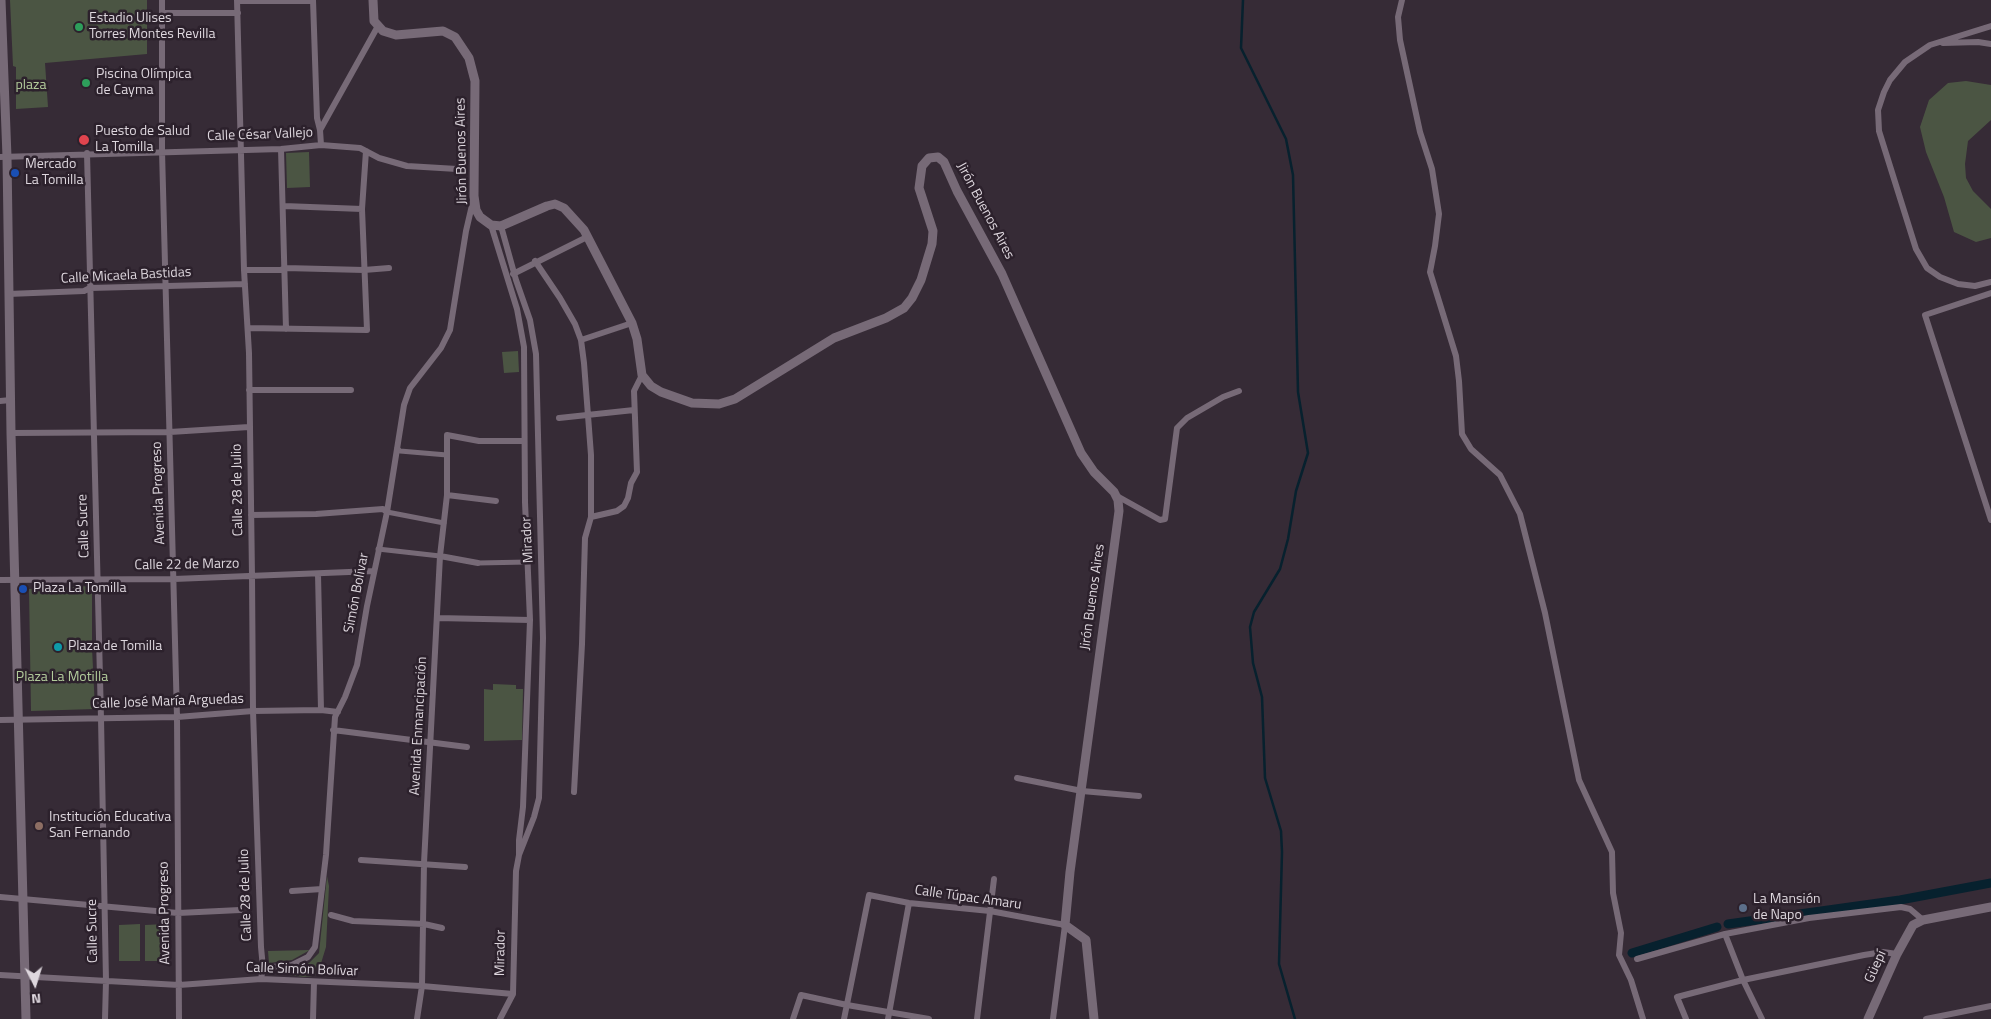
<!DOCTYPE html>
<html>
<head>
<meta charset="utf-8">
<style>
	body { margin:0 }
	#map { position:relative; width:1991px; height:1019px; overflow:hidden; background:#362b36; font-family:"Titillium Web",sans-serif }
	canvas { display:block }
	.north { position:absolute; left:10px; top:959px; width:50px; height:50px; -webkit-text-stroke:4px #2c212c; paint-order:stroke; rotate:175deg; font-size:14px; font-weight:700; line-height:20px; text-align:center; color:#ded7de }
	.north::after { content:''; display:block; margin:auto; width:18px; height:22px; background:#ded7de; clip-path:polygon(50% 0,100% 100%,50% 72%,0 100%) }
</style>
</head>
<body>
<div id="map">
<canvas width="1991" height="1019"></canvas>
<div class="north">N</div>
</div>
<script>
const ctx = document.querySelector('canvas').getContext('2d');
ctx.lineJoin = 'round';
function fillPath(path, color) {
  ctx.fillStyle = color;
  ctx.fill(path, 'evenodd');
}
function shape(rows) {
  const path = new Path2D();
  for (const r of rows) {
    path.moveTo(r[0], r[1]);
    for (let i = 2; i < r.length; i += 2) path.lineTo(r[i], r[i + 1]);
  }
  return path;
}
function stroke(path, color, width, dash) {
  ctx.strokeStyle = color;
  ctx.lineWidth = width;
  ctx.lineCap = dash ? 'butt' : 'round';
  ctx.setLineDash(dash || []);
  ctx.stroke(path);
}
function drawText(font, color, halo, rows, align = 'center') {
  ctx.font = font + ' "Titillium Web",sans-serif';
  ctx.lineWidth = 5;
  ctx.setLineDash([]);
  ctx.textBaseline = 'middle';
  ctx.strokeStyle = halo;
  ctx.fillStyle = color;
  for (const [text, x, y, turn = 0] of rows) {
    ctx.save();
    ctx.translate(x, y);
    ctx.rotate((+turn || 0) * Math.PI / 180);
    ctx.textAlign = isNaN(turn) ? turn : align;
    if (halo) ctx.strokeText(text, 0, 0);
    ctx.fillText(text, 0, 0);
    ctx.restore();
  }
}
fillPath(shape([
	[10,0,147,0,147,54,45,63,48,107,16,109,16,67,13,66],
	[1966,81,1991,85,1991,120,1968,141,1965,164,1966,178,1973,191,1991,209,1991,238,1976,242,1954,232,1944,197,1926,152,1920,127,1929,100,1948,83],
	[309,152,310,187,287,188,286,153],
	[518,351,519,372,504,373,502,352],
	[92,586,92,648,95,709,31,711,29,589],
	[493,684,516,685,516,689,523,689,522,740,484,741,484,689,493,690],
	[327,876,329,886,326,947,318,973,313,976,304,977,281,974,282,972,298,969,309,963,319,953],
	[140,924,140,961,119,961,119,925],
	[166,924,166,961,145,961,145,925],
	[310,950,292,960,269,963,268,951]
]), '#4b5543');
stroke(shape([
	[1243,0,1241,48,1286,139,1293,175,1298,392,1308,453,1296,491,1288,539,1280,569,1254,612,1250,627,1253,663,1262,697,1265,778,1281,831,1282,852,1279,964,1295,1019]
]), '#07212e', 2.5);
stroke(shape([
	[1728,924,1900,900,1991,883],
	[1632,953,1717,927]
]), '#07212e', 9);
stroke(shape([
	[397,448,400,451,447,455],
	[387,512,444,523],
	[378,549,440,556],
	[478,563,528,562]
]), '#776a77', 5);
stroke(shape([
	[162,0,162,151,177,717,179,1019],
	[237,0,244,270,249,353,252,576,253,711,261,947,263,968,261,979],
	[313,0,317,118,320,130,321,145],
	[1402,0,1398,17,1400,40,1420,132,1432,169,1439,214,1435,246,1430,272,1456,356,1459,381,1462,434,1471,449,1500,475,1520,514,1545,613,1579,780,1612,852,1613,893,1621,933,1619,955,1631,980,1643,1019],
	[237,1,313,1],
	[162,13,238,13],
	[1991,26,1930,45,1905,62,1890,80,1884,92,1878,110,1879,131,1916,249,1927,268,1940,277,1958,284,1975,286,1991,282],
	[1943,43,1978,42,1991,44],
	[320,130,378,26],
	[281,149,286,329],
	[87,153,101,718,106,981,105,1019],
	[0,157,281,149,321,145,360,148,379,158,407,166,457,169],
	[284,206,362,209],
	[491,225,517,309,524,347,525,502,530,620,523,807,519,840,519,854],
	[535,261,560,298,575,324,581,340,584,363,591,455,591,517,585,538,582,644,574,792],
	[244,270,281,270,285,268,364,270,389,268],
	[513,274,587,237],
	[1991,293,1925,315,1991,520],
	[8,294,84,291,90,288,245,284],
	[248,328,367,330,362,209,366,151],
	[581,340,632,323],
	[249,390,351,390],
	[0,401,11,400],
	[559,418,634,410],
	[11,433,170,432,249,427],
	[447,495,496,501],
	[1117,496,1160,520,1165,519,1177,428,1187,418,1223,397,1239,391],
	[251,515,316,514,383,509,387,512],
	[591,517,617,511,624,506,628,498,631,483,637,472,634,391,642,375],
	[440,556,478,563],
	[318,574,321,710],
	[0,580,174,579,374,571],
	[437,618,530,620],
	[0,720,177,717,253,711,321,710,338,712],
	[333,730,467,747],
	[1017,778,1082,791,1139,796],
	[361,860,465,867],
	[292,891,322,889],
	[0,897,178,913,240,910],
	[331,915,353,921,424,924,442,928],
	[1725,934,1743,980,1762,1019],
	[1637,959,1725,934,1809,918,1901,907,1910,909,1923,920],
	[263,968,292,965,308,957,315,947,326,855,335,717,345,697,357,665,367,606,387,512,404,405,410,388,441,348,450,330,466,231,473,201],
	[0,975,179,985,261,979,422,986,513,994],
	[313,1019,314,982],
	[417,1019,422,986,424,863,440,556,447,495,447,435,479,441,524,441],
	[500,1019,513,994,516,871,519,855,534,817,539,798,543,638,536,354,530,320,516,280,501,226],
	[793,1019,801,995,847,1005,929,1019],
	[844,1019,869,895,909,903,990,911,1065,925,1053,1019],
	[888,1019,909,903],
	[977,1019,994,879],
	[1686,1019,1677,997,1743,980,1864,955,1883,952,1897,954],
	[1926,1019,1991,1006]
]), '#776a77', 6);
stroke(shape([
	[373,0,374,21,383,31,396,35,443,31,455,37,469,58,475,81,474,196,476,210,480,217,491,225,501,226,547,206,555,204,564,208,584,230,632,323,637,339,642,375,651,386,661,392,692,403,719,404,735,399,834,338,886,318,904,308,912,298,921,280,932,244,933,231,919,188,922,166,929,158,938,157,944,162,957,191,1002,274,1081,453,1094,472,1114,492,1118,500,1119,511,1070,872,1065,925,1086,940,1094,1019],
	[1868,1019,1897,954,1913,925,1923,920,1991,907]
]), '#776a77', 9);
stroke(shape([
	[1,0,7,157,11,433,26,1019]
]), '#776a77', 9);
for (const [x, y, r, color] of [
	[79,27,5,"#2e9e5b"],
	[86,83,5,"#2e9e5b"],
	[84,140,6,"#e0444e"],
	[15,173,5,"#1a4fb4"],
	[23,589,5,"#1a4fb4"],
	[58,647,5,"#0f9aa8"],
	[39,826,5,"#8d6e63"],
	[1743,908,5,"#5c6f8a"]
]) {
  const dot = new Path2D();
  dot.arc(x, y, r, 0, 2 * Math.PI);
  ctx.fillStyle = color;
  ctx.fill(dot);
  stroke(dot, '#2c212c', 2);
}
drawText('14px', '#ded7de', '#2c212c', [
	["Estadio Ulises",89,19],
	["Torres Montes Revilla",89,35],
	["Piscina Olímpica",96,75],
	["de Cayma",96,91],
	["Puesto de Salud",95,132],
	["La Tomilla",95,148],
	["Mercado",25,165],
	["La Tomilla",25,181],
	["Plaza La Tomilla",33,589],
	["Plaza de Tomilla",68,647],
	["Institución Educativa",49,818],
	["San Fernando",49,834],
	["La Mansión",1753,900],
	["de Napo",1753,916]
], 'left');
drawText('14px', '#b2cb9b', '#2c212c', [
	["plaza",31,86],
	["Plaza La Motilla",62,678]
]);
drawText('14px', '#ded7de', '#2c212c', [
	["Calle César Vallejo",260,135,-2],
	["Jirón Buenos Aires",462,151,-91],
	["Jirón Buenos Aires",985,211,62],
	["Calle Micaela Bastidas",126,276,-3],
	["Calle 28 de Julio",238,490,-91],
	["Avenida Progreso",159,493,-92],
	["Calle Sucre",84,526,-92],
	["Mirador",528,540,-93],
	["Calle 22 de Marzo",187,565,-1],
	["Simón Bolívar",357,593,-79],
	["Jirón Buenos Aires",1093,597,-82],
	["Calle José María Arguedas",168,702,-2],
	["Avenida Enmancipación",419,726,-87],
	["Calle 28 de Julio",246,895,-92],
	["Calle Túpac Amaru",968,898,8],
	["Avenida Progreso",165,913,-91],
	["Calle Sucre",93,931,-91],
	["Mirador",501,953,-89],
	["Güepí",1876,967,-66],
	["Calle Simón Bolívar",302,970,2]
]);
</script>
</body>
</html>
